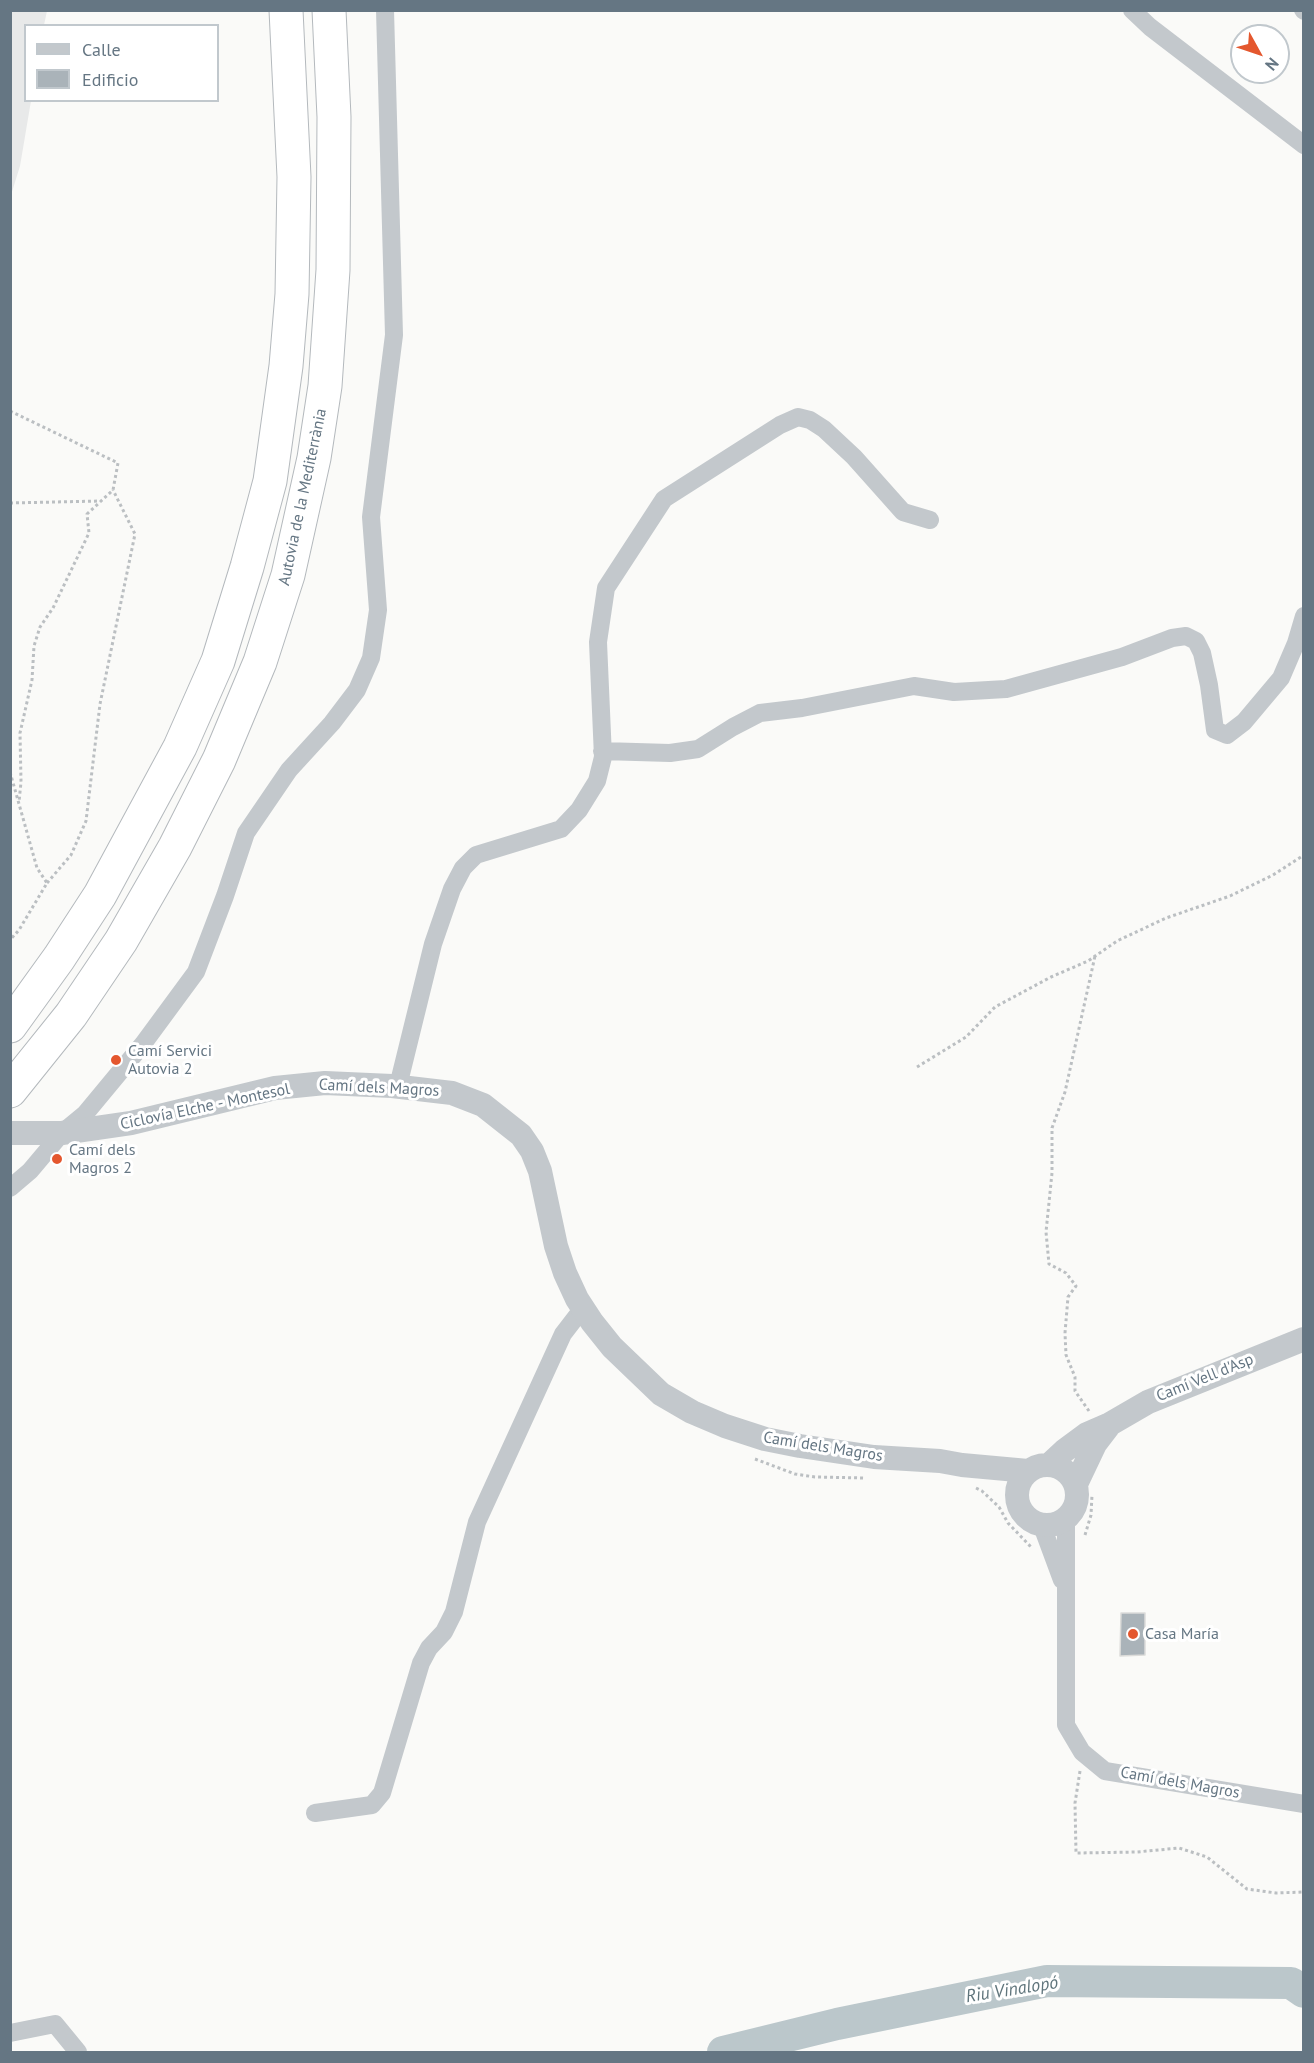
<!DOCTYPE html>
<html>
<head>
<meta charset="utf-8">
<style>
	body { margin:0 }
	#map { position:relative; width:1314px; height:2063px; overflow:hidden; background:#fafaf8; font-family:"PT Sans",sans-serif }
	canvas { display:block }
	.frame { position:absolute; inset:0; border:12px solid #657683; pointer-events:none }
	.legend { position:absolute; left:24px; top:24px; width:195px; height:78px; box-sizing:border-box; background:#fff; border:2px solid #c1c8cd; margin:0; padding:8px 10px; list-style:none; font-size:18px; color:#657683 }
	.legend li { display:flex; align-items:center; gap:12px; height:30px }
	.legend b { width:30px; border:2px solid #c1c8cd }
	.north { position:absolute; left:1230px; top:24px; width:60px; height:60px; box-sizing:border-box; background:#fff; border:2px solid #c1c8cd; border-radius:50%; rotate:130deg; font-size:16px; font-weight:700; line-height:24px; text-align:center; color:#657683 }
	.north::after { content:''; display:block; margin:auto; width:21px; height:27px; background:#e4572e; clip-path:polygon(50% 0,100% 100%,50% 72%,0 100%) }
</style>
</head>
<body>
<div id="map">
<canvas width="1314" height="2063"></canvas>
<div class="frame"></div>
<ul class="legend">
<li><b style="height:8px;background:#c3c8cc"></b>Calle</li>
<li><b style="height:16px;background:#aab3b9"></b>Edificio</li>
</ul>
<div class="north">N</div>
</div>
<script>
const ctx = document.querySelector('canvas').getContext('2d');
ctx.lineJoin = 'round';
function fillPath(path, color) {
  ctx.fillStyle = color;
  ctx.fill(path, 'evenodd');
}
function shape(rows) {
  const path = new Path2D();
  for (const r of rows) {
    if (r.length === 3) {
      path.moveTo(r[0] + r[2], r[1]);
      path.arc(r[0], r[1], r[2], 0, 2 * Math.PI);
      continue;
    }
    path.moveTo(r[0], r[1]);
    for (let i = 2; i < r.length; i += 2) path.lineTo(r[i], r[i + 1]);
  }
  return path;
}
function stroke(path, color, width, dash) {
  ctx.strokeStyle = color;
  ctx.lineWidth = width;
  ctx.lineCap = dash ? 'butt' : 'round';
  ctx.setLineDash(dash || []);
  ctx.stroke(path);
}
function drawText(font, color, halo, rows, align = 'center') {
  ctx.font = font + ' "PT Sans",sans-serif';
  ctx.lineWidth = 6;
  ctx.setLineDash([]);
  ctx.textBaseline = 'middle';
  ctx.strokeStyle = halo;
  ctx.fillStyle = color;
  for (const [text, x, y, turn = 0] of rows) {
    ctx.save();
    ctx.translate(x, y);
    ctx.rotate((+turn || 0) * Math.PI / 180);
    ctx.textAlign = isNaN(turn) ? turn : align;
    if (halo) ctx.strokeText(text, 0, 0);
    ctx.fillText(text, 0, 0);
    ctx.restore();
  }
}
fillPath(shape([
	[11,10,47,11,44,25,26,26,26,100,31,101,20,166,11,195]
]), '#e8e9e9');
stroke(shape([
	[723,2052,837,2024,1047,1981,1291,1983,1304,1992]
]), '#bbc7cb', 32);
const building = shape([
	[1121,1613,1145,1613,1145,1655,1120,1656,1121,1613]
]);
fillPath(building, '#aab3b9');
stroke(building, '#dcdcda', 1.5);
const motorway = shape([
	[10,1026,59,958,100,895,180,747,218,661,247,567,270,481,286,366,292,294,294,177,286,10],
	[10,1091,71,1015,121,941,175,847,219,760,260,662,288,575,314,458,325,386,333,270,334,117,329,10]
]);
stroke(motorway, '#b4b9bd', 35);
stroke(shape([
	[10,411,118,463,113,490,87,514,89,533,53,608,40,627,34,646,32,680,20,733,21,782,19,802],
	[10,503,100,501],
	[10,772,37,868,47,883,19,930,10,940],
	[47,883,71,855,86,821,100,704,135,534,113,490],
	[917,1067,966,1037,995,1007,1051,977,1088,961,1117,941,1166,918,1230,896,1273,875,1304,855],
	[1089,1411,1075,1391,1075,1377,1066,1355,1065,1333,1068,1297,1076,1286,1066,1273,1049,1264,1046,1232,1052,1173,1052,1128,1065,1092,1095,956],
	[755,1459,795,1474,815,1477,865,1478],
	[976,1488,982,1491,999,1507,1008,1523,1032,1548],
	[1085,1535,1091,1515,1092,1495],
	[1080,1771,1075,1803,1076,1853,1137,1852,1179,1848,1207,1857,1247,1889,1276,1893,1304,1892]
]), '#bbbfc2', 3, [3, 3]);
stroke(shape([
	[1132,10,1150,27,1304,145],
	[1303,10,1304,11],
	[602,751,670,753,698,749,733,727,760,713,802,708,914,686,954,692,1006,689,1122,657,1172,638,1186,636,1196,641,1202,653,1209,685,1215,730,1227,735,1244,722,1281,678,1296,643,1304,616],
	[398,1086,433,944,452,889,463,868,476,855,561,829,579,810,597,781,603,757,598,642,606,588,664,499,780,425,798,417,810,420,824,429,854,457,903,512,930,520],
	[10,1188,30,1171,62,1133,85,1114,143,1044,196,972,225,896,246,833,289,770,332,723,357,690,371,658,378,610,371,517,394,335,385,10],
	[1066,1519,1066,1725,1082,1752,1105,1771,1304,1804],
	[1042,1526,1062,1580],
	[315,1813,372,1805,382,1793,421,1663,429,1648,444,1632,454,1612,477,1522,563,1334,583,1308],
	[10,2033,55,2024,78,2052]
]), '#c3c8cc', 18);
stroke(shape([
	[10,1133,62,1133,131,1123,275,1088,325,1083,392,1086,452,1093,483,1105,521,1135,532,1151,540,1171,556,1246,565,1273,577,1299,592,1322,612,1347,661,1394,692,1412,725,1426,765,1439,800,1446,874,1457,940,1461,962,1465,1028,1471],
	[1050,1464,1064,1451,1087,1434,1110,1424,1148,1402,1304,1339],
	[1047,1495,30],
	[1076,1484,1095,1444,1108,1427]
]), '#c3c8cc', 24);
stroke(motorway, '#fff', 33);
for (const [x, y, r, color] of [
	[116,1060,6,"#e4572e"],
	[57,1159,6,"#e4572e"],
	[1133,1634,6,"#e4572e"]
]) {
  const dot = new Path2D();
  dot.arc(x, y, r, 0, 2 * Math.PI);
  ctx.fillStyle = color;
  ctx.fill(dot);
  stroke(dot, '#fff', 2);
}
drawText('16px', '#657683', '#fff', [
	["Autovia de la Mediterrània",303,497,-78],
	["Camí dels Magros",379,1088,3],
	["Ciclovía Elche - Montesol",205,1107,-12],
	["Camí Vell d'Asp",1205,1378,-22],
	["Camí dels Magros",823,1447,9],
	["Camí dels Magros",1180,1783,10]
]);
drawText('16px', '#657683', '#fff', [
	["Camí Servici",128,1051],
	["Autovia 2",128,1069],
	["Camí dels",69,1150],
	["Magros 2",69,1168],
	["Casa María",1145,1634]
], 'left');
drawText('italic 18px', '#60757c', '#fff', [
	["Riu Vinalopó",1012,1990,-9]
]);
</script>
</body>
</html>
